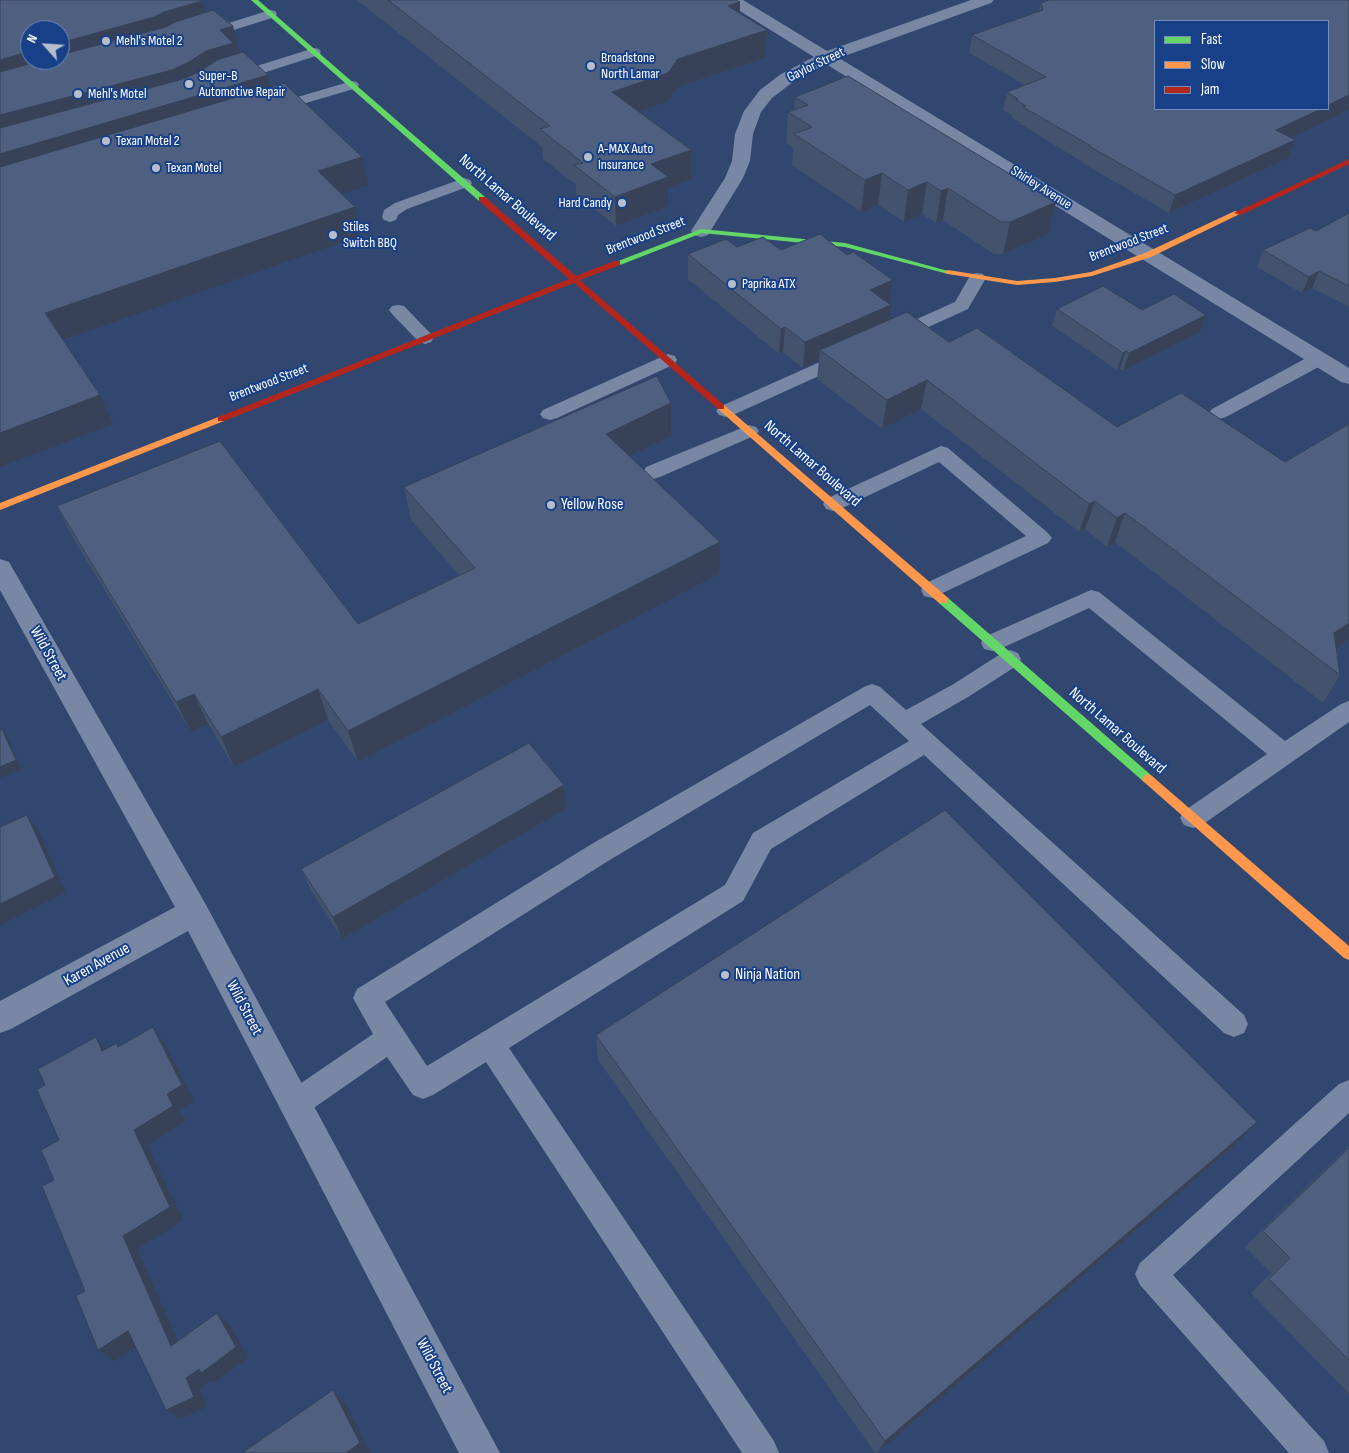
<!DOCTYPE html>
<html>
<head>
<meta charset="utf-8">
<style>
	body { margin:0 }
	#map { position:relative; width:1349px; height:1453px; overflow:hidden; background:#31476f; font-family:"Sofia Sans Condensed",sans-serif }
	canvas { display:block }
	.legend { position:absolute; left:1154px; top:20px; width:175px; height:90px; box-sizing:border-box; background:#184088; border:1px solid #748cb8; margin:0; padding:6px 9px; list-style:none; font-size:15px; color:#fff }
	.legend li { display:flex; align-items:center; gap:10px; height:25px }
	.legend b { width:25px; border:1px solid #748cb8 }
	.north { position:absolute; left:20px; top:20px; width:50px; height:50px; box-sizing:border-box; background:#184088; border:1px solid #748cb8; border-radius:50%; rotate:296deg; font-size:14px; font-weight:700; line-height:20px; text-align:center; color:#fff }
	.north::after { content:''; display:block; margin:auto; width:18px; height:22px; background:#b7bfcd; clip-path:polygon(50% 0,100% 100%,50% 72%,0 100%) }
</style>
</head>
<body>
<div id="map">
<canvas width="1349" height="1453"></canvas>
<ul class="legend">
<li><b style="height:6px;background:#63d668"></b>Fast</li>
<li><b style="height:6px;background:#ff974d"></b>Slow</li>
<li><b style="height:6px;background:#b3261e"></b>Jam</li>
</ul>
<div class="north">N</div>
</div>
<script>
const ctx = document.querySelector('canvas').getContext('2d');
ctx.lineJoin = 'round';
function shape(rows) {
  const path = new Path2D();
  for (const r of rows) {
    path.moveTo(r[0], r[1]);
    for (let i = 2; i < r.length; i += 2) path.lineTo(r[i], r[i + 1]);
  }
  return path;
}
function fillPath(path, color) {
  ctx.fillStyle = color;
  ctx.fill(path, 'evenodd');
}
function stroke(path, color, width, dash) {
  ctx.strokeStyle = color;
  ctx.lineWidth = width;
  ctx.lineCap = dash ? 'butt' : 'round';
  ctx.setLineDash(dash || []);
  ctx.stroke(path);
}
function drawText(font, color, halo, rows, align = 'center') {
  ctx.font = font + ' "Sofia Sans Condensed",sans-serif';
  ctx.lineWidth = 4;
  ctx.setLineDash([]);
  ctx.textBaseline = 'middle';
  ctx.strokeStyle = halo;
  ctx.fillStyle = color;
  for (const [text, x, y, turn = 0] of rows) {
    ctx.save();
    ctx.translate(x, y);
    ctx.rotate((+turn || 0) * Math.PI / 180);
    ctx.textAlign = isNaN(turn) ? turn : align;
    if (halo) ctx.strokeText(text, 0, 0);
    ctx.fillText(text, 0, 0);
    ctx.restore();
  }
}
fillPath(shape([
	[270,10,275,11,277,14,275,17,202,40,195,36,197,33,270,10],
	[314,48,319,49,321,52,319,55,235,82,230,83,225,82,223,79,225,76,314,48],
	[352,81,357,82,359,85,357,88,272,113,267,112,265,109,267,106,352,81],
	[464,178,470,180,472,183,470,186,407,209,398,215,396,220,390,222,384,220,382,217,384,210,395,203,464,178],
	[977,273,983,274,986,278,968,309,900,340,894,341,888,340,885,336,888,332,955,302,971,274,977,273],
	[398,305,404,306,431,334,434,338,431,342,425,344,419,342,392,314,389,310,392,306,398,305],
	[847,350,854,352,856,356,854,360,733,415,726,417,719,415,716,411,719,407,847,350],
	[1319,353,1326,355,1328,359,1326,363,1226,417,1219,419,1212,417,1209,413,1212,409,1312,355,1319,353],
	[668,354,675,356,677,360,675,364,557,418,550,420,543,418,540,414,543,410,668,354],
	[749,425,756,427,759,431,756,435,660,477,653,479,646,477,643,472,646,467,749,425],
	[941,446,948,448,1048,533,1052,538,1048,543,932,598,924,596,921,590,924,584,1026,536,939,462,840,509,833,511,826,509,823,504,826,499,941,446],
	[1091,590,1099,592,1285,741,1341,704,1349,701,1349,722,1202,825,1193,828,1184,825,1180,818,1184,811,1267,754,1089,608,1000,649,992,651,984,649,981,643,984,637,1091,590],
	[1010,650,1018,653,1021,659,1018,665,968,697,921,724,1244,1015,1248,1024,1244,1033,1234,1037,1224,1033,924,755,771,849,743,901,509,1048,774,1441,779,1453,742,1453,486,1062,433,1095,423,1099,413,1095,387,1057,305,1114,295,1118,285,1114,280,1104,285,1094,373,1034,353,998,357,989,590,845,864,687,872,684,880,687,906,710,952,685,1002,653,1010,650],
	[870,705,909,741,753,833,725,885,427,1066,385,1002,608,861,870,705],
	[1349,1080,1349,1113,1173,1275,1324,1441,1329,1453,1289,1453,1140,1285,1135,1274,1140,1263,1339,1084,1349,1080]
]), '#7888a4');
fillPath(shape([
	[724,0,743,0,827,51,971,0,994,0,991,3,839,58,1349,368,1349,384,1341,382,826,64,793,82,772,98,761,112,753,134,750,161,743,178,708,235,701,237,694,235,691,231,725,178,732,161,735,134,744,111,760,90,781,74,814,57,727,3,724,0],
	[0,559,9,562,205,903,500,1453,459,1453,188,931,11,1029,0,1033,0,1001,175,907,0,590,0,559]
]), '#7888a4');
fillPath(shape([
	[251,0,258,0,485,197,485,201,479,201,251,0],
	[701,229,845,243,952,272,948,274,845,247,702,233,620,265,613,263,701,229],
	[943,596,947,597,1152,776,1154,779,1152,782,1144,782,939,603,938,600,943,596]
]), '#63d668');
fillPath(shape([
	[1235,211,1242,213,1151,257,1092,276,1055,282,1017,285,948,274,944,272,948,270,1017,281,1055,278,1091,272,1145,253,1235,211],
	[721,404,724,405,947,597,948,600,947,603,939,603,718,409,718,405,721,404],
	[221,416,226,419,224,421,0,510,0,503,221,416],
	[1148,774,1152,776,1349,946,1349,960,1344,958,1144,782,1142,779,1144,776,1148,774]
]), '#ff974d');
fillPath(shape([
	[1349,159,1349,164,1241,215,1234,213,1349,159],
	[479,197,485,197,576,276,614,261,620,261,620,265,580,280,724,405,724,409,718,409,574,283,224,421,218,421,218,417,569,279,479,201,479,197]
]), '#b3261e');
fillPath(shape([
	[357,0,736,0,740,2,739,13,767,30,765,58,678,87,668,101,639,111,691,179,668,188,668,206,616,226,576,195,576,185,543,159,542,147],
	[1349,0,1349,110,1291,137,1295,140,1288,158,1169,213,1084,164,1084,163,1020,124,1020,122,1012,118,1012,115,1003,110,1007,92,1025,85,969,53,972,35,1039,11,1041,3],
	[795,97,1056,202,1048,234,1003,254,994,254,943,220,936,223,922,214,904,222,878,205,861,212,792,165,793,148,786,143,788,112,794,110],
	[1349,213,1349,307,1312,288,1302,293,1257,267,1263,250,1316,231],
	[737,247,847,255,893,280,889,304,889,320,949,342,1117,427,1285,462,1349,424,1349,640,1336,649,1340,675,1323,703,1115,542,1107,547,1085,529,1079,532,921,409,882,429,817,379,819,360,803,368,783,352,779,354,688,279,688,254],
	[1057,309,1142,310,1206,315,1200,332,1123,371,1120,368,1117,370,1052,326],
	[671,403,671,436,629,456,719,574,358,762,328,720,234,767,208,724,191,732,73,538,57,506,358,624,459,575,411,520,404,487],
	[564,785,567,808,342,939,311,891,301,869],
	[596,1035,1257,1122,1236,1144,877,1453,875,1453,598,1060],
	[1349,1146,1349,1394,1251,1293,1271,1273,1245,1247]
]), '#43526d');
fillPath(shape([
	[202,1,209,27,0,90,0,60,30,51,30,60,60,60,60,43],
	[740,2,739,30,728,6],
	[233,26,240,53,240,70,0,146,0,115,220,30],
	[767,30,765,58,678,87,668,101,613,121,612,92,678,59],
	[268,75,275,103,0,186,0,154],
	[1349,95,1349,110,1269,148,1276,130,1321,109,1328,109,1328,105],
	[1295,140,1288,158,1169,213,1175,195],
	[691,150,691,179,668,188,668,206,616,226,615,197,651,164],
	[362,157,368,185,324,199,318,171],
	[882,173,878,205,861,212,865,180],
	[927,182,922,214,904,222,908,190],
	[948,188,943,220,936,223,941,191],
	[1056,202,1048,234,1003,254,1010,222],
	[355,207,360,236,57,342,45,313],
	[1319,271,1312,288,1302,293,1309,277],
	[893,280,889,305,870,290],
	[891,305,887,330,820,350,819,360,803,368,805,342],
	[1206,315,1200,332,1123,371,1129,353],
	[785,327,783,352,779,354,781,329],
	[1126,351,1120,368,1117,370,1123,353],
	[927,380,921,409,882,429,887,400],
	[100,395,113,424,0,467,0,433],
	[671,403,671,436,608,466,606,434],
	[1095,501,1085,529,1079,532,1089,504],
	[1125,513,1115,542,1107,547,1117,518],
	[720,542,719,574,358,762,348,731],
	[1349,623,1349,640,1319,660,1334,633],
	[318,689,328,720,234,767,221,737],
	[194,694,208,724,191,732,176,702],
	[2,729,8,738,21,769,0,778],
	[564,785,567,808,342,939,333,917],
	[27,815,38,830,66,892,0,925,0,904],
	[153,1027,165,1044,194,1101,179,1110,186,1121,147,1145,183,1220,137,1249,185,1357,171,1346,123,1236,134,1130,167,1094],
	[96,1037,109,1053,102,1051],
	[1257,1122,1236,1144,877,1453,885,1441],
	[217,1313,230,1325,248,1358,214,1383,210,1380,199,1388,207,1407,180,1419,166,1410,186,1378],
	[128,1331,143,1342,114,1361,98,1350],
	[333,1390,344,1402,370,1453,346,1453]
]), '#374259');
const building = shape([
	[0,0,201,0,202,1,164,12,154,17,60,43,60,30,30,30,30,51,0,60,0,0],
	[388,0,736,0,740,2,728,6,767,30,678,59,668,73,612,92,691,150,651,164,668,177,615,197,574,165,583,163,540,129,550,126,388,0],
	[1049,0,1349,0,1349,95,1328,105,1328,21,1155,21,1155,109,1321,109,1276,130,1295,140,1175,195,1089,146,1091,146,1023,107,1026,106,1016,100,1018,99,1007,92,1046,77,972,35,1043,10,1041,3,1049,0],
	[213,10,233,26,220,30,233,43,206,51,189,62,172,70,0,115,0,72,43,60,60,60,60,55,166,27,175,22,213,10],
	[243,52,268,75,0,154,0,128,183,79,201,71,217,60,243,52],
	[848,76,1056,202,1010,222,1001,222,948,188,941,191,927,182,908,190,882,173,865,180,794,134,812,127,788,112,808,105,795,97,848,76],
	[284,83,362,157,318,171,355,207,45,313,100,395,0,433,0,167,284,83],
	[1349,213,1349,286,1319,271,1309,277,1263,250,1310,228,1316,231,1349,213],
	[820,234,847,255,853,252,893,280,870,290,891,305,805,342,785,327,781,329,688,254,726,239,737,247,763,237,781,250,820,234],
	[1103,286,1142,310,1174,294,1206,315,1129,353,1126,351,1123,353,1057,309,1103,286],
	[907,312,949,342,977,328,1117,427,1181,393,1285,462,1349,424,1349,623,1334,633,1340,675,1125,513,1117,518,1095,501,1089,504,927,380,887,400,820,350,907,312],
	[657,376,671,403,606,434,720,542,348,731,318,689,221,737,194,694,176,702,57,506,220,441,358,624,475,568,404,487,657,376],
	[2,729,16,760,0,767,0,730,2,729],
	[529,743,564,785,333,917,301,869,529,743],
	[945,810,1257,1122,885,1441,596,1035,945,810],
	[27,815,55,877,0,904,0,827,27,815],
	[153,1027,182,1085,167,1094,173,1106,134,1130,170,1207,123,1236,171,1346,217,1313,236,1347,201,1373,199,1369,186,1378,194,1397,166,1410,128,1331,98,1350,76,1296,85,1291,42,1186,54,1180,41,1150,59,1140,37,1090,45,1085,38,1069,96,1037,102,1051,117,1043,118,1047,153,1027],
	[1349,1148,1349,1360,1269,1279,1290,1258,1263,1231,1349,1148],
	[333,1390,360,1443,346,1453,242,1453,333,1390]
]);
fillPath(building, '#4e5f7f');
stroke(building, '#374259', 1);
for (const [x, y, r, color] of [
	[106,41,5,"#b7bfcd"],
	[591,66,5,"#b7bfcd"],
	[189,84,5,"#b7bfcd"],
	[78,94,5,"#b7bfcd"],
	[106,141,5,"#b7bfcd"],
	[588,157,5,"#b7bfcd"],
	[156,168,5,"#b7bfcd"],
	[622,203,5,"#b7bfcd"],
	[333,235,5,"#b7bfcd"],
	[732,284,5,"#b7bfcd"],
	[551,505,5,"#b7bfcd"],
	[725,975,5,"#b7bfcd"]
]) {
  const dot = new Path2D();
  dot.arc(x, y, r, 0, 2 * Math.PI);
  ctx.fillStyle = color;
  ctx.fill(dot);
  stroke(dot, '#184088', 2);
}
drawText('14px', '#fff', '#184088', [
	["Mehl's Motel 2",116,41],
	["Broadstone",601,58],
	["North Lamar",601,74],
	["Super-B",199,76],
	["Automotive Repair",199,92],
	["Mehl's Motel",88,94],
	["Texan Motel 2",116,141],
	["A-MAX Auto",598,149],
	["Insurance",598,165],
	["Texan Motel",166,168],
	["Hard Candy",612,203,"right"],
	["Stiles",343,227],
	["Switch BBQ",343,243],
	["Paprika ATX",742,284]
], 'left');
drawText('14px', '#fff', '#184088', [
	["Gaylor Street",816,65,-26],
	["Shirley Avenue",1041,188,32],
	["Brentwood Street",646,236,-21],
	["Brentwood Street",1129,243,-21],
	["Brentwood Street",269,383,-21]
]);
drawText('16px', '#fff', '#184088', [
	["North Lamar Boulevard",507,198,41],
	["North Lamar Boulevard",812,464,41],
	["Wild Street",48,654,61],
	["North Lamar Boulevard",1117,731,41],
	["Karen Avenue",97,965,-29],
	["Wild Street",244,1008,62],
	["Wild Street",434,1366,62]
]);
drawText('16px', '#fff', '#184088', [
	["Yellow Rose",561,505],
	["Ninja Nation",735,975]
], 'left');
</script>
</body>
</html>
